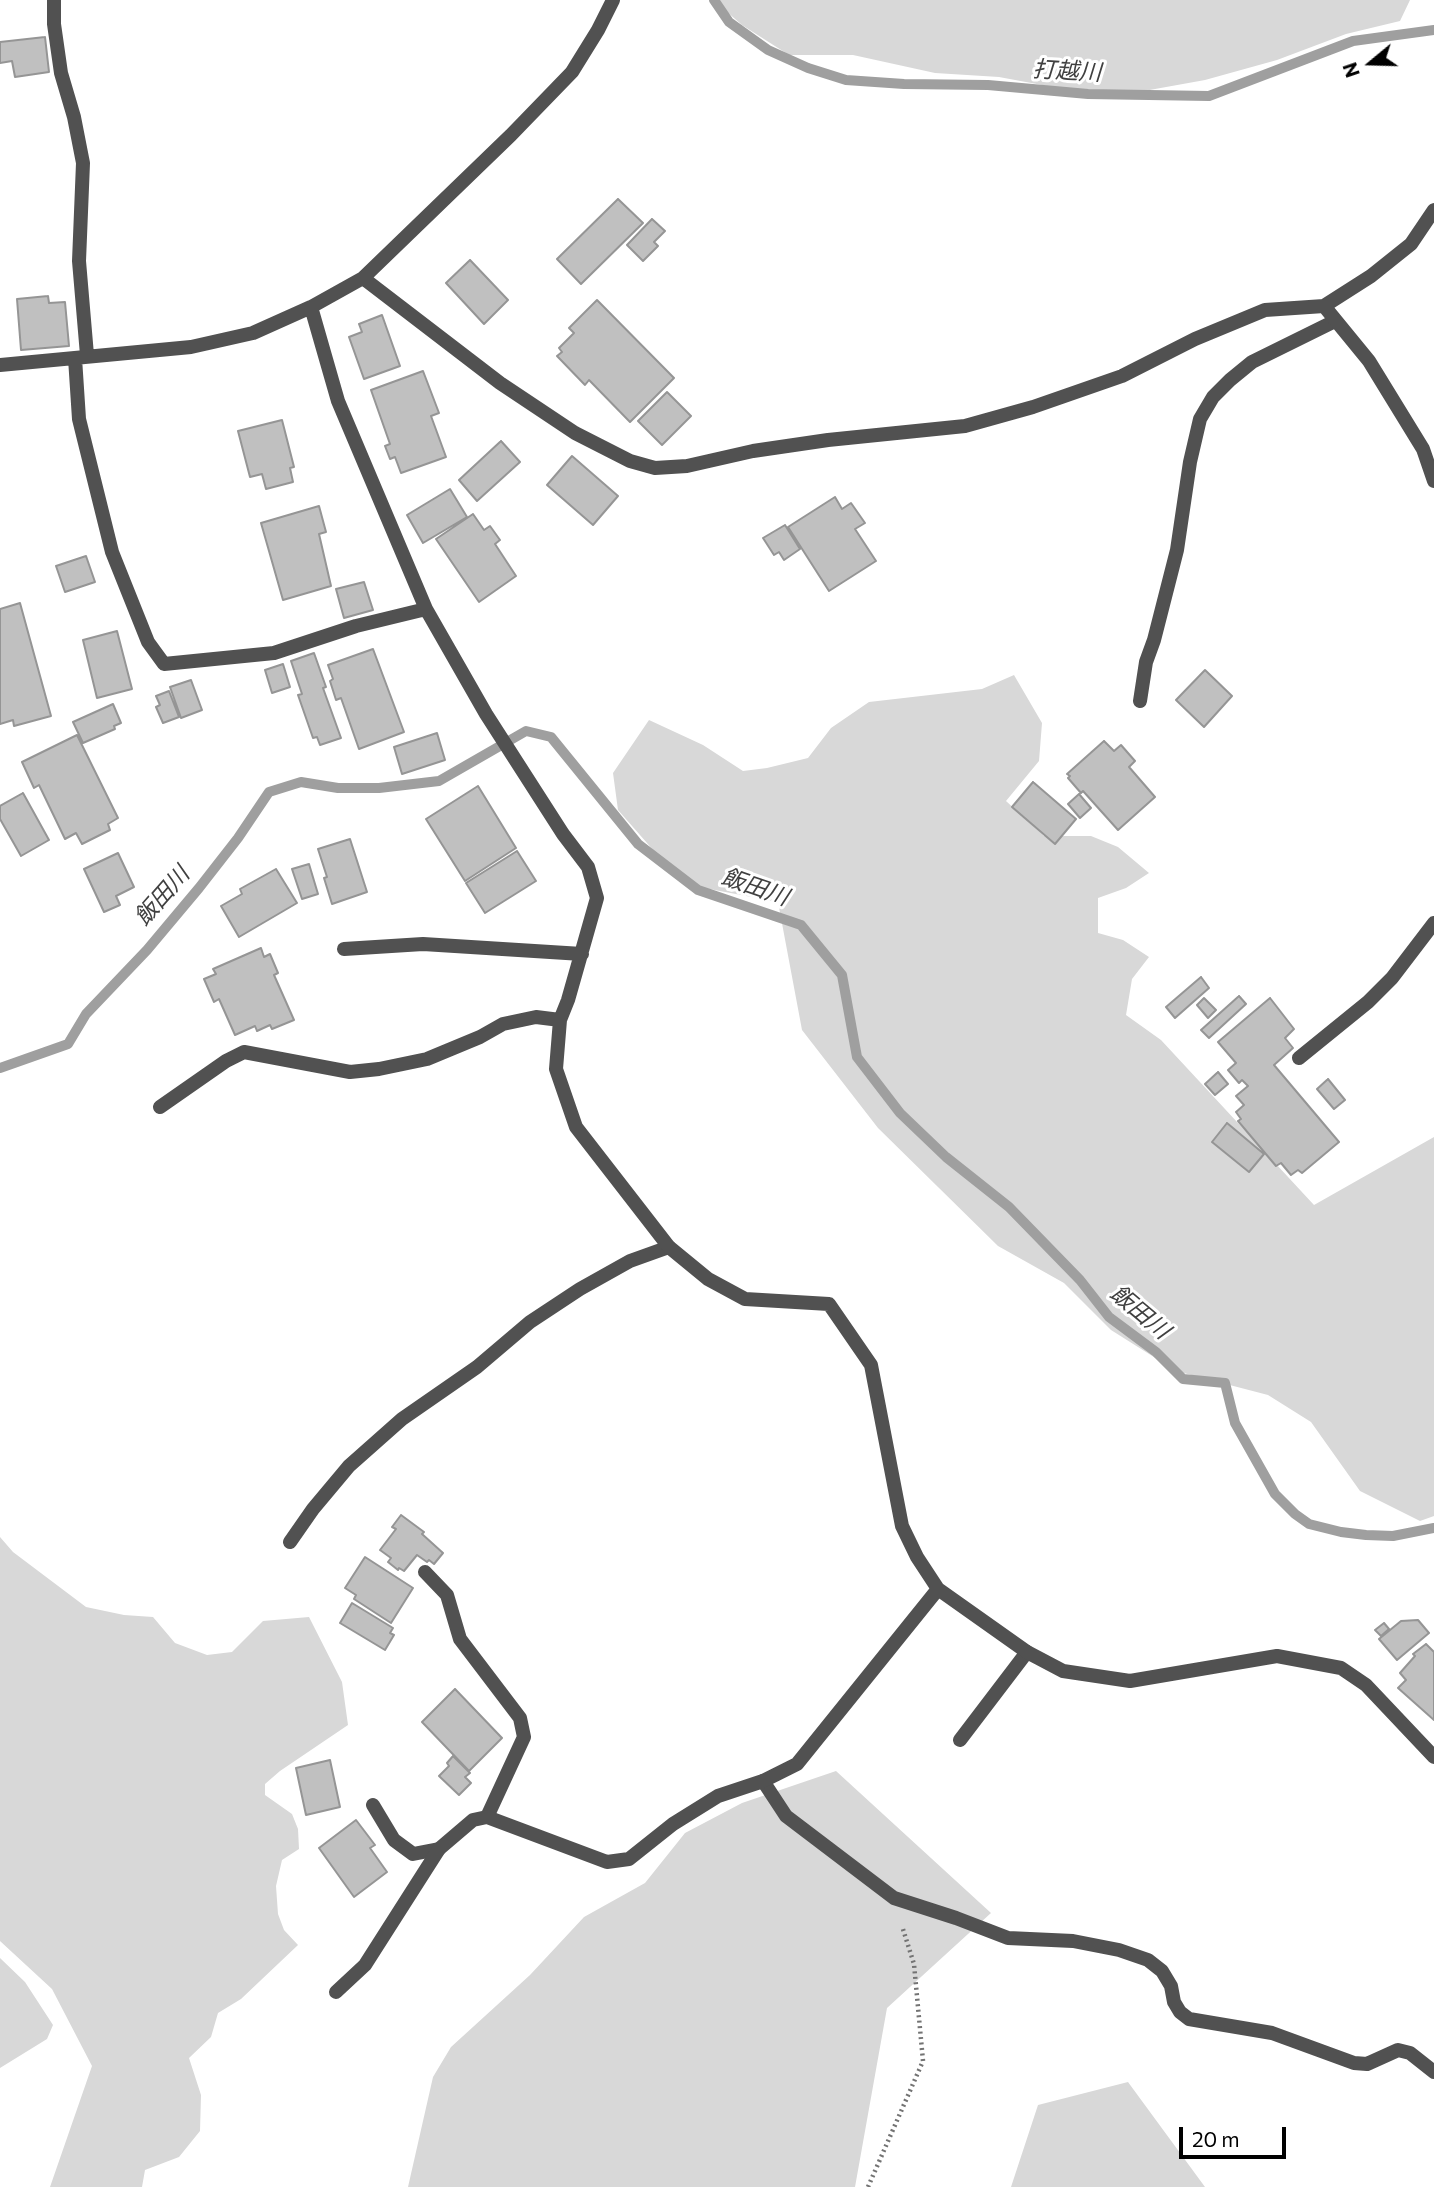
<!DOCTYPE html>
<html>
<head>
<meta charset="utf-8">
<style>
	body { margin:0 }
	#map { position:relative; width:1434px; height:2187px; overflow:hidden; background:#fff; font-family:Commissioner,sans-serif }
	canvas { display:block }
	.north { position:absolute; left:1336px; top:28px; width:70px; height:70px; -webkit-text-stroke:5px #fff; paint-order:stroke; rotate:251deg; font-size:19px; font-weight:700; line-height:28px; text-align:center; color:#000 }
	.north::after { content:''; display:block; margin:auto; width:24px; height:32px; background:#000; clip-path:polygon(50% 0,100% 100%,50% 72%,0 100%) }
	.scale { position:absolute; left:1179px; top:2127px; width:107px; height:32px; box-sizing:border-box; border:4px solid #000; border-top:0; padding-left:9px; font-size:21px; line-height:24px; white-space:nowrap; color:#000; -webkit-text-stroke:5px #fff; paint-order:stroke }
</style>
</head>
<body>
<div id="map">
<canvas width="1434" height="2187"></canvas>
<div class="north">N</div>
<div class="scale">20 m</div>
</div>
<script>
const ctx = document.querySelector('canvas').getContext('2d');
ctx.lineJoin = 'round';
function fillPath(path, color) {
  ctx.fillStyle = color;
  ctx.fill(path, 'evenodd');
}
function shape(rows) {
  const path = new Path2D();
  for (const r of rows) {
    path.moveTo(r[0], r[1]);
    for (let i = 2; i < r.length; i += 2) path.lineTo(r[i], r[i + 1]);
  }
  return path;
}
function stroke(path, color, width, dash) {
  ctx.strokeStyle = color;
  ctx.lineWidth = width;
  ctx.lineCap = dash ? 'butt' : 'round';
  ctx.setLineDash(dash || []);
  ctx.stroke(path);
}
function drawText(font, color, halo, rows, align = 'center') {
  ctx.font = font + ' Commissioner,"Noto Sans JP",sans-serif';
  ctx.lineWidth = 6;
  ctx.setLineDash([]);
  ctx.textBaseline = 'middle';
  ctx.strokeStyle = halo;
  ctx.fillStyle = color;
  for (const [text, x, y, turn = 0] of rows) {
    ctx.save();
    ctx.translate(x, y);
    ctx.rotate((+turn || 0) * Math.PI / 180);
    ctx.textAlign = isNaN(turn) ? turn : align;
    if (halo) ctx.strokeText(text, 0, 0);
    ctx.fillText(text, 0, 0);
    ctx.restore();
  }
}
fillPath(shape([
	[717,0,1410,0,1400,21,1346,34,1277,60,1205,80,1144,91,1096,95,999,77,935,73,853,55,789,55,742,25,718,4],
	[1014,675,1042,723,1039,761,1006,801,1044,836,1091,836,1118,847,1149,873,1126,888,1098,898,1098,933,1123,940,1149,957,1132,979,1126,1015,1161,1040,1314,1205,1434,1137,1434,1516,1420,1521,1360,1491,1311,1422,1268,1395,1176,1371,1111,1330,1064,1283,998,1246,878,1128,802,1030,778,902,683,884,618,810,613,773,649,720,703,745,743,771,767,768,808,758,831,728,869,702,982,689],
	[0,1537,13,1552,86,1607,124,1615,153,1617,175,1643,207,1655,232,1652,263,1621,309,1617,342,1682,348,1725,280,1771,265,1784,265,1795,292,1814,298,1829,299,1849,282,1860,276,1886,278,1914,284,1930,298,1945,241,1999,218,2013,211,2037,189,2058,201,2095,200,2131,179,2157,145,2170,142,2187,50,2187,92,2066,52,1989,0,1941],
	[836,1771,991,1913,887,2008,855,2187,408,2187,433,2077,451,2047,530,1975,584,1917,645,1883,685,1833,742,1803],
	[0,1958,25,1982,53,2025,47,2039,0,2068],
	[1128,2082,1205,2187,1011,2187,1038,2105]
]), '#d8d8d8');
stroke(shape([
	[714,0,729,22,768,50,808,68,846,80,904,84,988,85,1088,94,1209,96,1353,41,1434,30],
	[0,1068,68,1044,86,1014,147,950,199,888,238,838,269,792,301,782,338,788,379,788,439,781,526,731,551,737,638,844,698,890,801,925,842,975,857,1057,900,1113,946,1157,1009,1207,1080,1280,1109,1317,1156,1352,1183,1379,1225,1383,1235,1423,1275,1494,1295,1514,1309,1524,1341,1532,1366,1535,1393,1536,1434,1528]
]), '#9f9f9f', 10);
const building = shape([
	[45,37,49,72,15,77,12,61,0,63,0,42,45,37],
	[618,199,643,223,581,284,557,259,618,199],
	[652,219,665,231,654,242,658,246,643,261,627,245,652,219],
	[470,260,508,300,484,324,446,283,470,260],
	[48,296,49,303,65,302,69,346,21,350,17,299,48,296],
	[597,300,674,378,630,422,589,380,585,385,557,356,562,352,559,348,574,333,569,328,597,300],
	[382,315,400,366,364,379,349,337,362,332,359,324,382,315],
	[423,371,439,413,431,416,446,457,401,473,395,457,390,459,385,446,390,444,371,390,423,371],
	[667,392,691,416,662,445,638,421,667,392],
	[282,420,294,467,290,468,293,482,266,489,262,474,250,477,238,431,282,420],
	[501,441,520,462,477,501,459,480,501,441],
	[572,456,618,496,593,525,547,485,572,456],
	[450,489,467,517,423,543,407,515,450,489],
	[835,497,842,509,851,503,865,523,855,529,876,561,829,591,788,527,835,497],
	[319,506,326,532,319,534,331,586,283,600,261,523,319,506],
	[473,514,484,530,490,526,500,540,495,544,516,576,479,602,436,539,473,514],
	[785,525,800,549,784,560,779,552,774,555,763,538,785,525],
	[86,556,95,582,65,592,56,566,86,556],
	[364,582,373,610,344,618,336,589,364,582],
	[20,603,51,716,14,726,13,720,0,724,0,609,20,603],
	[117,631,132,689,97,698,83,640,117,631],
	[373,649,404,732,359,749,341,698,336,700,330,681,333,679,328,665,373,649],
	[314,653,326,687,323,688,341,738,320,745,317,737,313,738,298,695,302,694,291,661,314,653],
	[283,664,290,687,272,693,265,670,283,664],
	[1205,670,1232,696,1204,727,1176,700,1205,670],
	[191,680,202,710,181,718,170,687,191,680],
	[169,691,179,717,163,723,156,707,160,705,156,696,169,691],
	[113,704,121,723,114,726,115,729,83,743,73,722,113,704],
	[437,733,445,760,402,774,394,747,437,733],
	[77,735,118,818,108,824,110,830,82,844,76,833,65,839,39,785,34,788,22,762,77,735],
	[1104,741,1114,751,1121,745,1135,761,1129,767,1155,797,1118,830,1083,791,1081,793,1068,778,1070,776,1067,774,1104,741],
	[1033,782,1076,819,1055,844,1012,807,1033,782],
	[478,786,516,848,465,881,426,819,478,786],
	[23,793,49,840,21,856,0,819,0,806,23,793],
	[1079,794,1091,808,1080,818,1068,804,1079,794],
	[350,839,367,892,332,904,324,878,327,877,318,849,350,839],
	[517,851,536,881,485,913,466,883,517,851],
	[118,853,134,887,116,896,120,905,104,912,84,869,118,853],
	[309,864,318,894,302,899,292,869,309,864],
	[276,869,297,903,239,937,221,906,242,894,240,889,276,869],
	[261,948,264,957,270,954,278,973,274,975,294,1020,272,1029,270,1025,257,1031,255,1026,235,1035,219,999,214,1002,204,979,216,974,213,969,261,948],
	[1201,977,1209,988,1175,1018,1166,1007,1201,977],
	[1239,996,1246,1004,1209,1038,1201,1030,1239,996],
	[1204,998,1216,1010,1208,1018,1197,1005,1204,998],
	[1270,998,1294,1029,1285,1038,1293,1048,1274,1065,1339,1142,1302,1173,1298,1170,1291,1175,1281,1163,1276,1166,1238,1121,1241,1119,1236,1112,1244,1105,1236,1096,1248,1086,1242,1080,1239,1083,1228,1070,1236,1063,1218,1042,1270,998],
	[1218,1072,1228,1084,1215,1095,1205,1084,1218,1072],
	[1328,1079,1345,1100,1334,1109,1317,1089,1328,1079],
	[1227,1123,1264,1154,1249,1172,1212,1142,1227,1123],
	[401,1515,424,1532,422,1534,443,1553,434,1564,429,1560,427,1562,417,1555,404,1571,399,1568,398,1570,388,1562,391,1558,380,1550,396,1529,392,1527,401,1515],
	[365,1557,413,1588,391,1623,354,1599,356,1595,345,1588,365,1557],
	[352,1603,393,1628,390,1633,394,1635,385,1650,340,1623,352,1603],
	[1418,1620,1429,1633,1397,1660,1379,1639,1401,1621,1418,1620],
	[1384,1623,1389,1629,1381,1636,1375,1630,1384,1623],
	[1426,1644,1434,1652,1434,1720,1398,1688,1406,1680,1400,1673,1415,1656,1413,1654,1426,1644],
	[455,1689,502,1738,469,1771,422,1722,455,1689],
	[453,1756,470,1773,465,1777,471,1783,459,1795,439,1776,449,1766,447,1763,453,1756],
	[330,1760,340,1807,306,1815,296,1768,330,1760],
	[356,1820,375,1845,370,1848,387,1872,354,1897,319,1848,356,1820]
]);
fillPath(building, '#c0c0c0');
stroke(building, '#959595', 2);
stroke(shape([
	[868,2187,923,2061,914,1964,902,1926]
]), '#737373', 4.5, [2, 3.5]);
stroke(shape([
	[1140,701,1146,662,1154,640,1177,550,1190,462,1200,419,1213,397,1230,380,1252,362,1335,321],
	[1299,1058,1368,1002,1392,978,1434,923],
	[290,1542,313,1509,349,1466,402,1419,477,1367,530,1322,580,1289,630,1261,669,1247],
	[425,1572,447,1595,460,1639,520,1718,524,1737,487,1817],
	[960,1740,1027,1652],
	[763,1781,786,1816,894,1898,956,1918,1008,1938,1073,1941,1119,1950,1148,1960,1162,1971,1171,1986,1174,2002,1180,2012,1189,2019,1272,2033,1354,2063,1367,2064,1398,2050,1410,2053,1434,2072],
	[373,1805,394,1840,413,1854,439,1849]
]), '#515151', 14);
stroke(shape([
	[54,0,54,24,61,73,74,117,83,163,79,261,87,355],
	[363,278,500,383,575,433,630,461,655,468,687,466,753,451,828,440,965,426,1033,407,1122,376,1195,339,1265,310,1324,306,1371,276,1411,244,1434,210],
	[1324,306,1369,361,1423,449,1434,481],
	[311,307,338,401,426,609,486,714,563,834,588,867,597,898,568,1000,560,1020,556,1069,576,1127,669,1247,708,1279,745,1299,829,1304,871,1365,902,1526,917,1557,938,1589,1027,1652,1063,1671,1130,1681,1277,1656,1341,1668,1366,1685,1434,1757],
	[75,358,79,419,112,552,148,642,164,664,274,653,356,626,426,609],
	[0,365,191,347,253,333,311,307,363,278,511,135,572,72,598,30,613,0],
	[344,949,423,944,582,954],
	[160,1107,226,1061,244,1052,350,1072,379,1069,427,1059,480,1037,503,1024,536,1017,560,1020],
	[336,1992,365,1965,439,1849,473,1820,487,1817,607,1862,629,1859,673,1824,718,1796,763,1781,797,1764,938,1589]
]), '#515151', 14);
drawText('italic 23px', '#404040', '#fff', [
	["打越川",1067,71,3],
	["飯田川",755,887,19],
	["飯田川",162,896,-49],
	["飯田川",1140,1312,40]
]);
</script>
</body>
</html>
